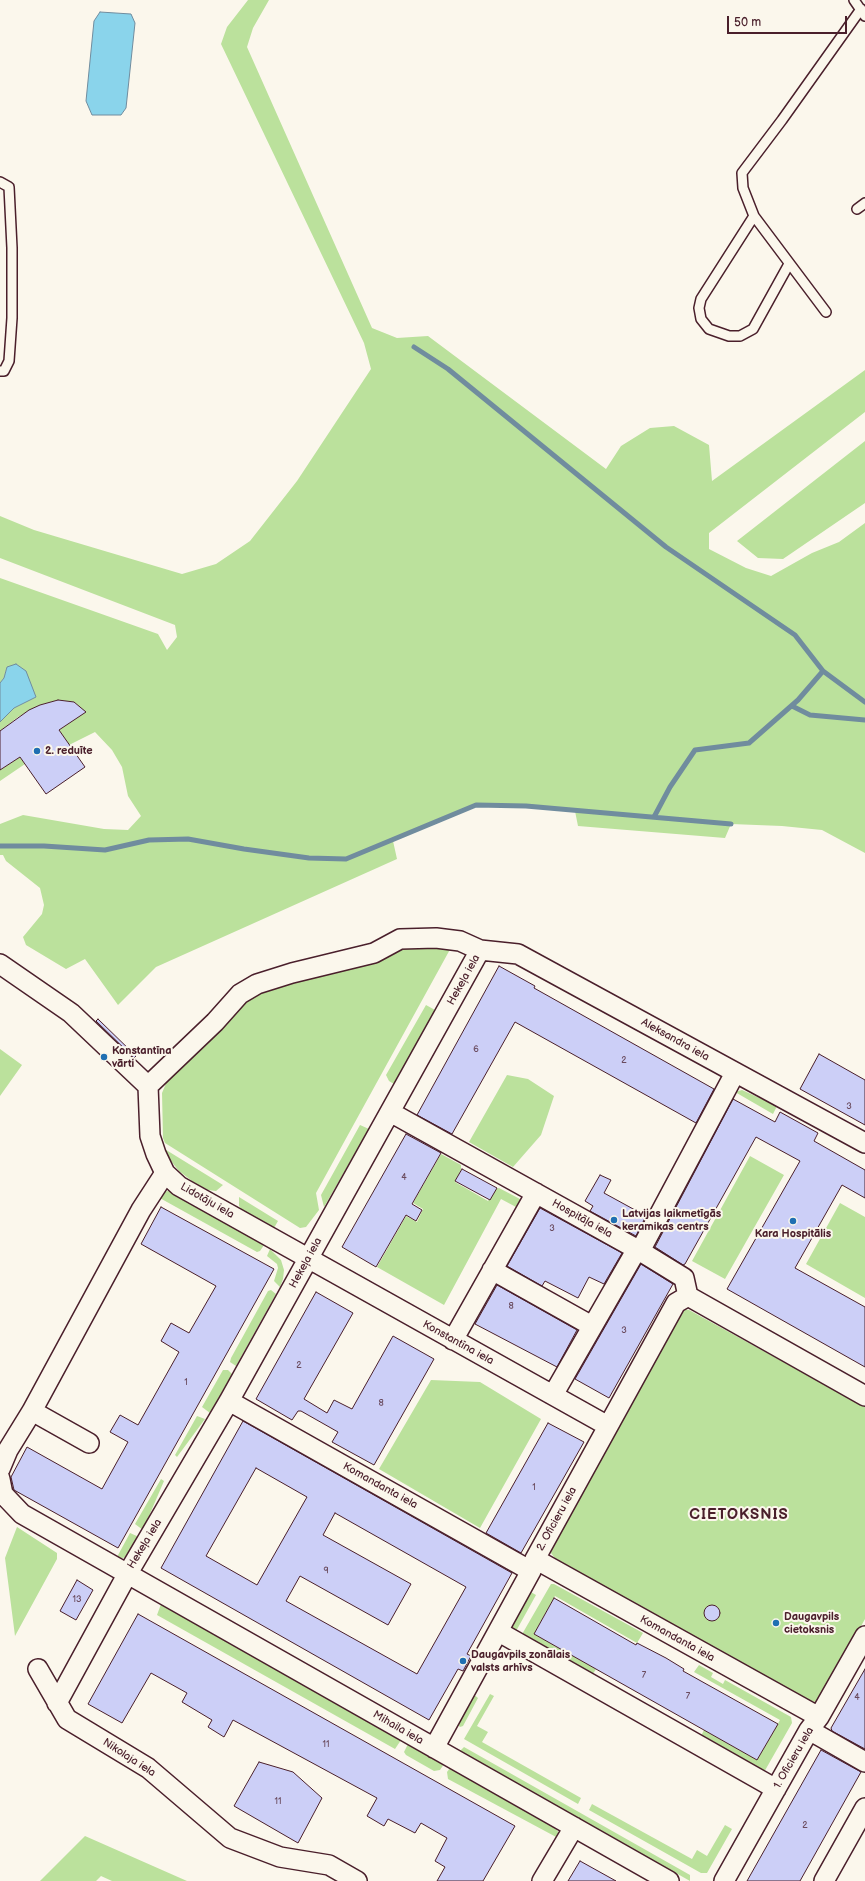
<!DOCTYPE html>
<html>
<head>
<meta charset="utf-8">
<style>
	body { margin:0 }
	#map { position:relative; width:865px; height:1881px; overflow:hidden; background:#fbf7ec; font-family:"Balsamiq Sans",sans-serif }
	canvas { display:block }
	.scale { position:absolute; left:727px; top:16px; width:120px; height:18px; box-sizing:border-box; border:2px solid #4a1f2b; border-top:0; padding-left:5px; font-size:12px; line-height:14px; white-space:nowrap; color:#4a1f2b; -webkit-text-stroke:3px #fbf7ec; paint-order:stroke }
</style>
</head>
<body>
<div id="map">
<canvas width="865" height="1881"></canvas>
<div class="scale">50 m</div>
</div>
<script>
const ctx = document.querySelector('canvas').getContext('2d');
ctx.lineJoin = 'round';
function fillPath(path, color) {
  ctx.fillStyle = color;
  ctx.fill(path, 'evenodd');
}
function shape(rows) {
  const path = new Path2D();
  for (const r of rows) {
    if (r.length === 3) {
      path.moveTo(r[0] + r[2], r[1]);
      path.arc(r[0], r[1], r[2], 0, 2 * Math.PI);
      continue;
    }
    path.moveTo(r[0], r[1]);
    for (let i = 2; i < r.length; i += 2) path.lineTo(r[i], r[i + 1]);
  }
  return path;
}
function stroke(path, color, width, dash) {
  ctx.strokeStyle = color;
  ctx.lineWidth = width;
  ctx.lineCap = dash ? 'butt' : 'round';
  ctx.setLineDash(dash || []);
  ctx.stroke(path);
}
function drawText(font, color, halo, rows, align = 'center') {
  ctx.font = font + ' "Balsamiq Sans",sans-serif';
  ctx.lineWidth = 4;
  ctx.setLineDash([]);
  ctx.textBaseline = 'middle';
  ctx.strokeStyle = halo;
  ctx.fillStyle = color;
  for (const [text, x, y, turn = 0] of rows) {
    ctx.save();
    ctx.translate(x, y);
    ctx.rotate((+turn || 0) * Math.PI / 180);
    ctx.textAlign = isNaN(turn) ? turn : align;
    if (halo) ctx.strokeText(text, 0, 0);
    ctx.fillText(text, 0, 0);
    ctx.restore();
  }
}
fillPath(shape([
	[248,0,269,0,253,28,247,47,372,328,397,338,428,336,606,469,621,446,650,428,674,426,709,445,712,481,865,370,865,412,709,533,709,549,746,568,771,576,812,553,839,542,865,523,865,853,822,830,782,826,731,824,725,838,578,826,575,811,526,806,477,805,393,841,397,859,156,967,118,1005,85,959,66,969,26,945,23,937,42,914,44,905,40,888,6,861,3,855,0,855,0,824,23,815,104,829,128,830,141,816,128,796,122,767,112,750,95,732,69,745,59,730,85,712,74,702,58,700,40,705,18,717,0,731,0,722,14,708,36,697,7,667,4,678,0,683,0,578,158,634,167,650,177,637,175,625,0,558,0,516,34,530,182,574,216,564,250,541,297,481,371,369,364,343,221,44,227,27],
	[865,441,865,503,783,559,758,558,737,541],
	[20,757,25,764,0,781,0,770],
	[453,944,316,1193,319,1210,306,1227,300,1228,165,1143,163,1138,162,1093,167,1081,218,1026,256,993,295,975,361,965,381,961,399,945],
	[426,1005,435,1010,394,1084,389,1081,386,1075],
	[0,1049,22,1065,0,1096],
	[507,1075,528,1079,554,1096,541,1135,513,1167,469,1142],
	[742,1090,777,1106,773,1114,735,1092],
	[360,1125,369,1129,324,1207,321,1195],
	[163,1148,223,1185,216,1191,208,1190,196,1184,179,1171,167,1156],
	[441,1154,461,1165,461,1170,455,1182,488,1201,495,1189,499,1188,520,1199,520,1204,516,1207,501,1199,444,1305,377,1267,406,1216,417,1222,423,1209,413,1203],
	[750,1156,784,1175,725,1279,692,1261],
	[168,1191,173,1193,264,1245,260,1251,257,1252,158,1197,164,1192],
	[239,1197,278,1221,274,1228,242,1210,239,1206],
	[840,1203,865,1217,865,1298,806,1264],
	[270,1249,281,1260,284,1270,283,1279,280,1287,274,1281,278,1268,277,1264,267,1256],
	[271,1290,276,1294,236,1366,230,1362,231,1358,268,1291],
	[682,1309,689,1310,865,1407,865,1619,821,1698,815,1702,807,1700,557,1561,551,1553,552,1542],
	[223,1370,228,1370,232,1374,210,1413,202,1407],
	[431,1380,480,1382,541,1419,480,1528,379,1469],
	[197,1416,205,1419,177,1457,175,1455],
	[161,1479,164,1481,143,1530,135,1524],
	[17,1527,57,1553,57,1559,15,1636,5,1558],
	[130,1533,139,1537,127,1557,122,1558,117,1557],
	[551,1584,554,1584,643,1633,637,1643,555,1596,534,1634,596,1669,591,1677,521,1636],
	[529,1591,536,1595,515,1633,509,1629],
	[161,1604,401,1740,395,1749,157,1615],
	[699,1665,713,1673,711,1677,723,1684,725,1680,791,1717,792,1723,763,1774,700,1738,704,1730,757,1760,780,1720,694,1672],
	[472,1693,478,1698,463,1726,460,1727,456,1723],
	[490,1694,494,1696,477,1726,488,1732,482,1742,581,1798,578,1804,464,1739],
	[408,1744,444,1764,440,1770,434,1771,406,1755,404,1752],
	[464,1747,690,1875,690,1881,460,1751],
	[450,1768,553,1825,559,1833,558,1838,448,1779,447,1772],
	[592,1804,692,1859,697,1850,707,1856,725,1825,732,1829,707,1873,701,1873,589,1810],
	[85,1836,187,1881,112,1881,101,1876,96,1881,40,1881]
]), '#bbe19c');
const water = shape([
	[100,12,131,14,135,23,126,108,121,115,92,115,86,101,94,21,100,12],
	[16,664,26,671,36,697,14,708,0,722,0,683,4,678,7,667,16,664]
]);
fillPath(water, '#8ad4eb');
stroke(water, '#708c9e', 1);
stroke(shape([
	[414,347,448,369,666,547,795,635,823,671,865,702],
	[792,706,810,715,865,720],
	[654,817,670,787,695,750,749,743,798,700,823,671],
	[0,846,44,846,105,850,149,840,188,839,244,849,309,858,346,859,476,805,526,806,731,824]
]), '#708c9e', 5);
const building = shape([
	[58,700,74,702,86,712,59,730,85,767,46,794,20,757,0,770,0,731,29,710,40,705,58,700],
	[499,966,535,986,534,988,714,1089,696,1123,515,1022,452,1134,417,1115,499,966],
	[98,1019,136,1056,134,1058,96,1021,98,1019],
	[819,1054,865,1080,865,1125,800,1089,819,1054],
	[733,1099,775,1122,780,1112,818,1133,814,1141,865,1170,865,1198,842,1185,795,1268,865,1307,865,1367,727,1289,800,1161,756,1137,685,1264,683,1265,655,1247,733,1099],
	[406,1134,441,1153,412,1204,422,1210,416,1221,406,1215,376,1267,342,1247,406,1134],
	[462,1169,497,1188,490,1200,455,1181,462,1169],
	[600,1175,611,1180,604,1193,646,1216,636,1236,590,1211,593,1206,585,1201,600,1175],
	[161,1207,274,1269,118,1548,14,1490,11,1477,27,1447,102,1489,128,1442,110,1432,120,1415,138,1425,179,1352,161,1341,171,1323,189,1333,216,1286,141,1244,161,1207],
	[540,1208,622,1253,604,1284,589,1277,578,1298,545,1281,542,1286,507,1266,540,1208],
	[641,1264,673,1284,609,1398,575,1379,641,1264],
	[497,1285,577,1330,557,1367,475,1324,497,1285],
	[316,1292,353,1313,304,1399,327,1413,334,1400,352,1409,393,1336,434,1359,374,1465,332,1442,338,1432,301,1411,298,1411,292,1420,256,1399,316,1292],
	[243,1421,512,1573,467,1654,471,1656,463,1671,458,1669,429,1720,161,1568,243,1421],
	[256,1468,307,1497,257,1585,206,1556,256,1468],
	[335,1513,466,1587,417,1674,286,1601,300,1576,388,1625,411,1584,323,1535,335,1513],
	[548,1423,584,1442,521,1553,486,1533,548,1423],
	[77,1580,93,1590,76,1620,60,1611,77,1580],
	[554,1598,636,1645,637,1643,666,1658,684,1669,683,1671,778,1724,757,1760,534,1634,554,1598],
	[712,1613,8],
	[138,1614,515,1826,483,1881,437,1881,445,1867,435,1861,447,1838,421,1823,415,1833,388,1819,384,1826,367,1816,377,1798,233,1720,224,1737,208,1727,212,1720,182,1702,187,1693,151,1673,122,1723,88,1704,138,1614],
	[865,1669,865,1749,832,1731,831,1728,865,1669],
	[821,1750,861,1772,800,1881,747,1881,821,1750],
	[259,1762,293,1772,322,1798,298,1843,234,1806,259,1762],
	[580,1861,616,1881,568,1881,580,1861]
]);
fillPath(building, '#cccff7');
stroke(building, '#4a1f2b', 1);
const service = shape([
	[854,0,865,16],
	[0,182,9,187,12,248,12,318,9,361,4,371,0,371],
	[857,209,865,203],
	[754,216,701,299,699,308,701,319,709,329,729,336,740,336,753,329,789,264],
	[826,312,754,216,743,188,742,173,782,120,861,9]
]);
const minor = shape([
	[0,964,71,1013,148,1086,150,1136,156,1154,165,1173,179,1186,608,1426],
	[148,1086,215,1022,240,994,257,984,292,973,374,953,400,939,436,938,460,941,480,950,518,954,865,1143],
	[390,1112,640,1251,684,1278,688,1296,865,1396],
	[640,1251,735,1073],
	[492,1270,592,1326],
	[453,1340,536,1193],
	[553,1395,637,1249],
	[229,1401,531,1571],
	[32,1411,89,1443],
	[0,1469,8,1450,32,1411,141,1210,165,1173],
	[0,1479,3,1494,22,1514,669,1881],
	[535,1559,819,1717],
	[499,1632,776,1789],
	[38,1669,67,1719,148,1768,230,1838,280,1857,329,1865,357,1881],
	[57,1703,128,1573,229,1401,480,950],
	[809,1730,865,1762],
	[434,1748,531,1571,535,1559,676,1303,688,1296],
	[542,1881,574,1827],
	[724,1881,809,1730,819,1717,865,1636],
	[824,1881,865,1808]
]);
stroke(service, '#4a1f2b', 12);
stroke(minor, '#4a1f2b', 22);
stroke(service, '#fbf7ec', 9);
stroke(minor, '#fbf7ec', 19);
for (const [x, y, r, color] of [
	[37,751,4,"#1f6fb2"],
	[104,1057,4,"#1f6fb2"],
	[614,1220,4,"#1f6fb2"],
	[793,1221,4,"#1f6fb2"],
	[776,1623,4,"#1f6fb2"],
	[463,1661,4,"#1f6fb2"]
]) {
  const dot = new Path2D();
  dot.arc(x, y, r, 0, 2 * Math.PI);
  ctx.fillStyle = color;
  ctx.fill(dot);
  stroke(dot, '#fbf7ec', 1.5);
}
drawText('9px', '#6a4b5e', null, [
	["6",476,1050],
	["2",624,1061],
	["3",849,1107],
	["4",404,1178],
	["3",552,1229],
	["8",511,1307],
	["3",624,1331],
	["2",299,1366],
	["1",186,1383],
	["8",381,1404],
	["1",534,1488],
	["9",326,1571],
	["13",77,1600],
	["7",644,1676],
	["7",688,1697],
	["4",857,1698],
	["11",326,1745],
	["11",278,1802],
	["2",805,1826]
]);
drawText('bold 11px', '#4a1f2b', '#fbf7ec', [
	["2. reduīte",45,751],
	["Konstantīna",112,1051],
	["vārti",112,1064],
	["Latvijas laikmetīgās",622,1214],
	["keramikas centrs",622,1227],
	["Kara Hospitālis",793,1234,"center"],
	["Daugavpils",784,1617],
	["cietoksnis",784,1630],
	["Daugavpils zonālais",471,1655],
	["valsts arhīvs",471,1668]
], 'left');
drawText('11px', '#4a1f2b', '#fbf7ec', [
	["Hekeļa iela",464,980,-61],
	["Aleksandra iela",675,1040,29],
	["Lidotāju iela",207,1201,30],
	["Hospitāļa iela",582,1219,29],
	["Hekeļa iela",306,1263,-61],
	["Konstantīna iela",458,1343,29],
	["Komandanta iela",380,1486,29],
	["2. Oficieru iela",557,1519,-61],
	["Hekeļa iela",145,1544,-59],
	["Komandanta iela",677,1639,29],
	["Mihaila iela",398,1728,30],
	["Nikolaja iela",129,1758,33],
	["1. Oficieru iela",794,1758,-60]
]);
ctx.letterSpacing = '1px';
drawText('bold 15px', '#4a1f2b', '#fbf7ec', [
	["CIETOKSNIS",739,1515]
]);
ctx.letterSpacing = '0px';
</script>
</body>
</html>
